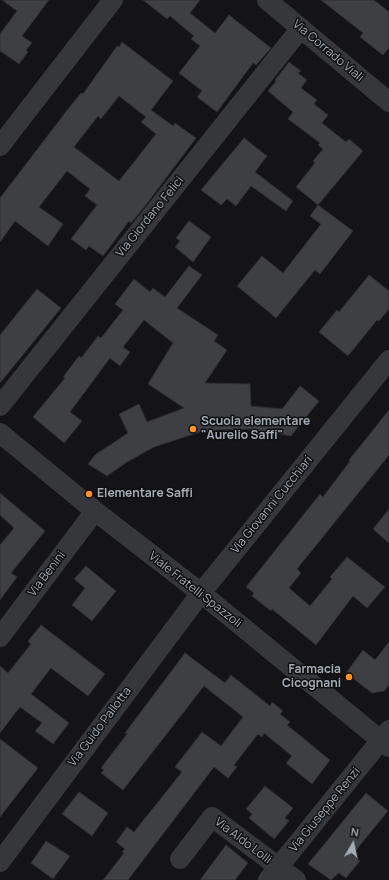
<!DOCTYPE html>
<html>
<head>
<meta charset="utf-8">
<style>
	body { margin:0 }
	#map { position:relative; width:389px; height:880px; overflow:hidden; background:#141416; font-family:Manrope,sans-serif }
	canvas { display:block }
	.north { position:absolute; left:333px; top:824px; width:40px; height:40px; -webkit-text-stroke:3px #0f0f11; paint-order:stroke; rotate:9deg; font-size:11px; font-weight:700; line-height:16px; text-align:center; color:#a4adb7 }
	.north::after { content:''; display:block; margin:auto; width:14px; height:18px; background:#a4adb7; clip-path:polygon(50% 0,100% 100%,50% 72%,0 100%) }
</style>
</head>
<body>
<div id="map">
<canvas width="389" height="880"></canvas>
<div class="north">N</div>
</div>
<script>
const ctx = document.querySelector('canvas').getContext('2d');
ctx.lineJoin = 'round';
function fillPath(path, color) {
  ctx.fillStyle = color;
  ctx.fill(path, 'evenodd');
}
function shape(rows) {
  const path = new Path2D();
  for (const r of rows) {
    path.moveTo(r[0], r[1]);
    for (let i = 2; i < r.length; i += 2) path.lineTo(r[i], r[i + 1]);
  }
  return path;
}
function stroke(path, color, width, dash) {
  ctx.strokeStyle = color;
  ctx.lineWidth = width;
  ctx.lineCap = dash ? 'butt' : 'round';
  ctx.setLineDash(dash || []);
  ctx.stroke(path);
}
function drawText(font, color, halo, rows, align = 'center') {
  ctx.font = font + ' Manrope,sans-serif';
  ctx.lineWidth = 3;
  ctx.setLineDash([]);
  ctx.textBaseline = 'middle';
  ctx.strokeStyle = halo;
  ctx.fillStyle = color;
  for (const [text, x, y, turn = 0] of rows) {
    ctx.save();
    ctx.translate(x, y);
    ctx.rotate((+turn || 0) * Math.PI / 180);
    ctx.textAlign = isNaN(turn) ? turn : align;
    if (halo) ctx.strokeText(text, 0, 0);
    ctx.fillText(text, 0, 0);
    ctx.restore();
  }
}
const building = shape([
	[2,0,49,0,22,36,32,43,26,50,28,52,19,64,0,51,0,34,17,11,2,0],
	[143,0,200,0,190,13,215,33,229,15,271,48,256,65,253,63,217,112,197,97,202,91,179,73,200,46,191,39,194,36,170,16,167,19,143,0],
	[321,0,374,0,389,12,389,48,383,55,360,37,363,33,321,0],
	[122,42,173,81,151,110,173,126,175,123,196,138,145,206,131,223,129,221,103,256,89,246,86,250,71,239,97,205,85,196,90,189,67,171,39,207,63,224,48,246,15,221,0,242,0,198,68,109,81,93,83,94,117,46,119,47,122,42],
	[119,96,146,117,141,122,156,134,119,181,74,147,98,116,101,119,119,96],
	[289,62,301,71,298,73,307,80,301,88,317,100,314,104,328,115,322,123,346,142,349,139,363,151,318,205,296,187,315,163,313,161,323,149,318,145,320,143,288,119,293,112,268,91,276,81,275,80,289,62],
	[244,138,267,156,255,172,293,201,286,211,251,186,236,206,227,199,221,205,201,190,244,138],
	[318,205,353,231,320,274,315,270,276,318,237,286,262,256,283,273,321,224,310,216,318,205],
	[189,221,211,237,193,262,175,247,180,241,176,238,189,221],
	[189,266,202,275,177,308,218,335,214,341,227,350,205,383,250,384,251,406,282,409,300,386,319,401,291,436,249,429,218,430,200,432,154,447,127,462,107,476,88,464,95,455,128,433,119,414,139,404,147,422,184,408,148,384,173,343,144,320,123,347,130,352,120,366,110,358,70,412,82,421,64,443,33,417,65,378,63,377,79,356,81,358,98,336,101,338,123,310,115,304,134,279,150,292,153,288,165,297,189,266],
	[369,275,389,291,389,309,379,321,377,320,348,356,319,332,337,310,339,312,369,275],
	[37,289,61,308,0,383,0,335,37,289],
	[389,410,389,455,297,569,301,573,289,588,310,606,332,579,330,577,347,557,385,587,367,608,353,596,316,645,272,609,271,611,252,596,254,593,246,587,320,494,323,497,350,461,349,460,389,410],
	[0,493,45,531,11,573,17,577,0,600,0,545,14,528,0,515,0,493],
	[389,509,389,543,373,529,389,509],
	[86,566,116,591,92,621,72,605,85,588,74,579,86,566],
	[41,625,105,674,88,696,51,668,31,694,69,723,53,744,35,731,42,723,20,707,0,733,0,666,8,673,31,644,28,641,41,625],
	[389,642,389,685,384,691,372,693,346,673,363,650,375,660,389,642],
	[185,653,225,683,231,675,270,706,272,702,283,711,280,714,290,722,287,725,330,760,312,784,286,763,292,756,264,733,262,737,258,734,234,765,237,767,228,778,214,767,128,880,103,880,124,853,122,852,125,849,116,842,127,827,134,832,182,772,175,767,202,732,221,746,243,717,204,686,123,790,101,773,104,770,101,768,127,734,125,733,185,653],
	[0,739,38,768,0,817,0,739],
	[265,786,293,808,285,818,289,821,274,839,249,818,252,814,246,809,265,786],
	[79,792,108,813,92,836,62,814,79,792],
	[366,793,388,811,352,855,360,861,346,878,339,873,331,880,308,864,366,793],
	[46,841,70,856,53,879,31,863,46,841],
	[226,845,248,863,235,880,200,880,226,845]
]);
fillPath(building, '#3e3f43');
stroke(building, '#2e2e32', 1);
stroke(shape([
	[267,0,389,102],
	[0,146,113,0],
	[0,406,301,28],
	[0,433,95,511,201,593,389,747],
	[0,637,95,511],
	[180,859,212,817,296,880],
	[0,862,201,593,389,360],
	[268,880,389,730]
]), '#35373b', 20);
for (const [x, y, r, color] of [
	[193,429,4,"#ff9223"],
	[89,494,4,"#ff9223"],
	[349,677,4,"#ff9223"]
]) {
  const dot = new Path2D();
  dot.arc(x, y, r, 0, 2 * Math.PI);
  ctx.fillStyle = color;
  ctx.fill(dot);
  stroke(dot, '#0f0f11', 1.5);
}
drawText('12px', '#a4adb7', '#0f0f11', [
	["Via Corrado Viali",328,51,40],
	["Via Giordano Felici",150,217,-51],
	["Via Giovanni Cucchiari",272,505,-51],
	["Via Benini",47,574,-53],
	["Viale Fratelli Spazzoli",195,590,38],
	["Via Guido Pallotta",100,727,-53],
	["Via Giuseppe Renzi",325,810,-51],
	["Via Aldo Lolli",243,841,37]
]);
drawText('bold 12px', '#a4adb7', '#0f0f11', [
	["Scuola elementare",201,422],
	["\"Aurelio Saffi\"",201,436],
	["Elementare Saffi",97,494],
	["Farmacia",341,670,"right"],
	["Cicognani",341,684,"right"]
], 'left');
</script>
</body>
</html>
